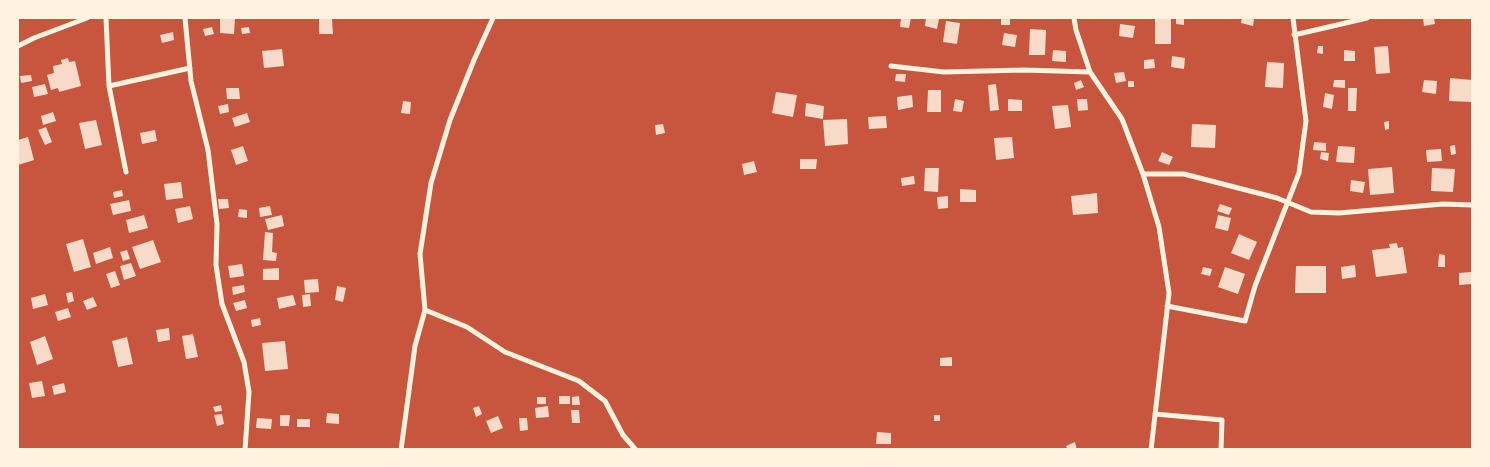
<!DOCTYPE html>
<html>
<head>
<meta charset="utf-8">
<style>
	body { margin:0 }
	#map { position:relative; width:1490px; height:467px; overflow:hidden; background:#c8553d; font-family:Arial,sans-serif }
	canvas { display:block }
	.frame { position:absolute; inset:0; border:19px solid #fff3e0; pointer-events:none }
</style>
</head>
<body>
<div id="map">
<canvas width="1490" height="467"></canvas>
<div class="frame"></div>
</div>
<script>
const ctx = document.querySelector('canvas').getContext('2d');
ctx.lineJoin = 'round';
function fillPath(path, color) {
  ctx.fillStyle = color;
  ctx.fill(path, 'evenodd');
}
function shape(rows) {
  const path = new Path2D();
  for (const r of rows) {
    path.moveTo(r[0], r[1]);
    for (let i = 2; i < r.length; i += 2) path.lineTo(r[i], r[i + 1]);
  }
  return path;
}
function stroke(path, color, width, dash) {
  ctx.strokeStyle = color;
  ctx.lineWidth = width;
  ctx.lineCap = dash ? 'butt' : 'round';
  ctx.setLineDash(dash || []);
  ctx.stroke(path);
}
fillPath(shape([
	[220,18,235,18,234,34,220,33],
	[901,18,911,18,909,28,900,27],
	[926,18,939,19,937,29,925,26],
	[1001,18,1010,18,1010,25,1001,25],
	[1155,18,1171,18,1171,44,1155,44],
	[1176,18,1184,18,1184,25,1176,24],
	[1242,18,1254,19,1253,26,1241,23],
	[1423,18,1434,18,1435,24,1424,26],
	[319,19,332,19,333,34,319,34],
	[946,21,960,23,957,44,943,42],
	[1120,24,1135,26,1133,38,1119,36],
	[212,27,214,34,205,36,203,29],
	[249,27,250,33,242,34,241,28],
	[1030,29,1046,30,1045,55,1029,55],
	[173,32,174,40,162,43,160,35],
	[1004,33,1017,35,1015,47,1002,45],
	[1318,46,1323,46,1323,54,1317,53],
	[1388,46,1390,73,1376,74,1374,47],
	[282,49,284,66,264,68,262,51],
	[1053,50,1066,51,1066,62,1052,61],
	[1344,50,1355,51,1355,61,1344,61],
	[1172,56,1185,58,1184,69,1171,67],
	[68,58,69,62,75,61,81,86,59,92,58,88,51,90,47,75,54,73,53,66,62,64,61,60],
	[1154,59,1155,68,1144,69,1144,60],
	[1267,62,1284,63,1283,88,1265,87],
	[1124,72,1126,81,1116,83,1114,73],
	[896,74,906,74,905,82,895,81],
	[31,75,32,81,21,83,20,76],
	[1450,78,1472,80,1472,102,1449,101],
	[1081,80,1084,87,1076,90,1074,83],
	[1334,80,1345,80,1345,88,1333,87],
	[1424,80,1437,81,1436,94,1422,92],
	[1128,81,1134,81,1134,87,1128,87],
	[45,84,48,94,34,97,32,87],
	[996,84,999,110,990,111,988,85],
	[226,88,239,88,240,99,227,99],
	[1348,88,1357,88,1356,111,1348,111],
	[928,90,941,90,941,112,927,112],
	[776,92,797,95,793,117,772,113],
	[1325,93,1334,95,1332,109,1323,107],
	[912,95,913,107,898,110,897,97],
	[955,99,964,101,962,112,953,111],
	[1008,99,1022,100,1022,111,1008,111],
	[1077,99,1087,99,1088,110,1078,111],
	[403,101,411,102,410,114,401,113],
	[806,103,824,106,823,119,805,116],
	[228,104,229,112,220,114,218,106],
	[1068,105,1071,127,1055,129,1052,106],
	[53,112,56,121,43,125,41,116],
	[247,113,250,122,235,127,232,118],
	[886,116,887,128,869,129,868,117],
	[847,119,848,144,825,146,823,120],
	[96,120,102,145,85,149,79,123],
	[1389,121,1389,129,1385,130,1384,122],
	[663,124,665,133,656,135,655,125],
	[1192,124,1216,125,1215,148,1191,147],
	[46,127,52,142,45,145,38,130],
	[155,130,157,141,142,144,140,133],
	[28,137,34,160,18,165,18,140],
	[1012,137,1014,158,996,160,994,138],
	[1314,142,1326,143,1326,151,1313,150],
	[1455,145,1456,154,1451,155,1450,146],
	[243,146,248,161,236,165,231,150],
	[1338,146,1355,147,1354,163,1336,162],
	[1441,149,1442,161,1427,162,1426,150],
	[1162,152,1173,157,1169,165,1158,161],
	[1321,152,1329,153,1328,161,1320,159],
	[800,159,817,159,816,169,800,169],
	[754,161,757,172,744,175,742,164],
	[1392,167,1394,193,1370,195,1368,169],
	[925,168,939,168,938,192,924,191],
	[1432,168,1455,169,1453,192,1431,191],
	[914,176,915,184,902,186,901,178],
	[1351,180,1365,182,1363,193,1350,191],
	[181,182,183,198,166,200,164,184],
	[960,189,976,190,976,202,960,202],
	[122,190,123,196,114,198,113,192],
	[1097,193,1098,213,1073,215,1071,196],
	[948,196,948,208,938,209,937,197],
	[218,199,228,199,229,208,219,209],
	[129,200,131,211,113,215,110,204],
	[1220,204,1232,208,1229,215,1217,211],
	[190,206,193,219,178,223,175,209],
	[270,206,272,215,260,217,259,208],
	[239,209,247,210,247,218,238,217],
	[144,215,148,228,129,233,126,220],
	[282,215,284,226,268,230,265,219],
	[1218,215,1231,218,1228,231,1215,228],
	[265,232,273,233,272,252,277,253,276,261,263,260],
	[1239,234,1257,242,1249,260,1231,253],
	[83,239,91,267,74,272,66,244],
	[153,240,161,262,140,269,132,247],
	[1397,243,1398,248,1403,247,1407,273,1376,277,1372,250,1390,248,1389,244],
	[110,247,113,258,96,264,93,253],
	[127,250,130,259,123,261,120,252],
	[1439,254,1445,255,1445,267,1438,267],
	[131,263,136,276,124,280,120,266],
	[242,264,244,276,230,278,228,266],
	[1355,265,1356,277,1342,279,1341,267],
	[1296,266,1326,266,1326,293,1295,293],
	[1203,267,1212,269,1210,276,1201,274],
	[1225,267,1245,274,1238,294,1218,287],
	[279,268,279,280,263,280,263,269],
	[115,271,120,285,111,288,106,274],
	[1471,272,1472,284,1459,285,1459,273],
	[318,279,319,292,305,293,304,280],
	[244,285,245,292,233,295,232,287],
	[337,286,346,288,343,302,335,300],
	[72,292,74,301,68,303,66,293],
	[45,294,48,305,33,309,31,298],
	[310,294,311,306,303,307,302,295],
	[293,295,296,305,279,309,277,298],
	[93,297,97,306,87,310,83,301],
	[245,300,247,308,236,311,233,303],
	[68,308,71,317,58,321,55,312],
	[260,318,261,325,252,327,251,320],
	[169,328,170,340,158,342,156,330],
	[193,334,198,357,186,359,182,336],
	[45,336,53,359,37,365,30,342],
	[127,337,133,364,118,367,112,341],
	[285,341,288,369,265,371,262,343],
	[952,357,952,366,940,366,940,358],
	[42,381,45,396,32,398,29,383],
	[64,383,66,392,54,395,52,386],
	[559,396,570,396,570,404,559,404],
	[579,396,580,405,572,405,572,397],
	[537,397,546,397,546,404,537,404],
	[221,405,222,411,215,412,213,407],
	[479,406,482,414,476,417,473,408],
	[548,406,549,417,536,418,535,408],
	[571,410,579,410,580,423,572,423],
	[327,413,339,414,339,424,326,423],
	[222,414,224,424,217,426,214,415],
	[280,415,290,415,289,426,280,426],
	[934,415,940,415,940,421,934,421],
	[498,416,503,428,491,433,486,421],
	[257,418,272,419,271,429,256,428],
	[519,418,527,418,528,430,520,431],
	[297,419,310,419,310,427,297,427],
	[877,432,891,433,891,444,876,444],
	[1075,442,1077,450,1068,450,1066,446]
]), '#f7dbc8');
stroke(shape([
	[106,18,109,86,126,172],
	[185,18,191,81,208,150,217,224,216,265,222,304,244,362,249,392,245,450],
	[493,18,474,60,450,120,431,183,420,254,425,310,467,327,505,352,579,381,605,401,623,435,636,450],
	[1074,18,1076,30,1090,72,1122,119,1143,174,1159,227,1169,293,1151,450],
	[1294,35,1367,18],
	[18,46,34,38,87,18],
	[891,66,944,72,1024,70,1090,72],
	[109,86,190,68],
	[1143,174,1184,174,1277,198,1311,212,1339,213,1443,204,1472,205],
	[1167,306,1245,321,1255,286,1299,173,1306,121,1293,18],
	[1155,414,1222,420,1221,450],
	[401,450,415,346,425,310]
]), '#fff3e0', 5);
</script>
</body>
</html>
